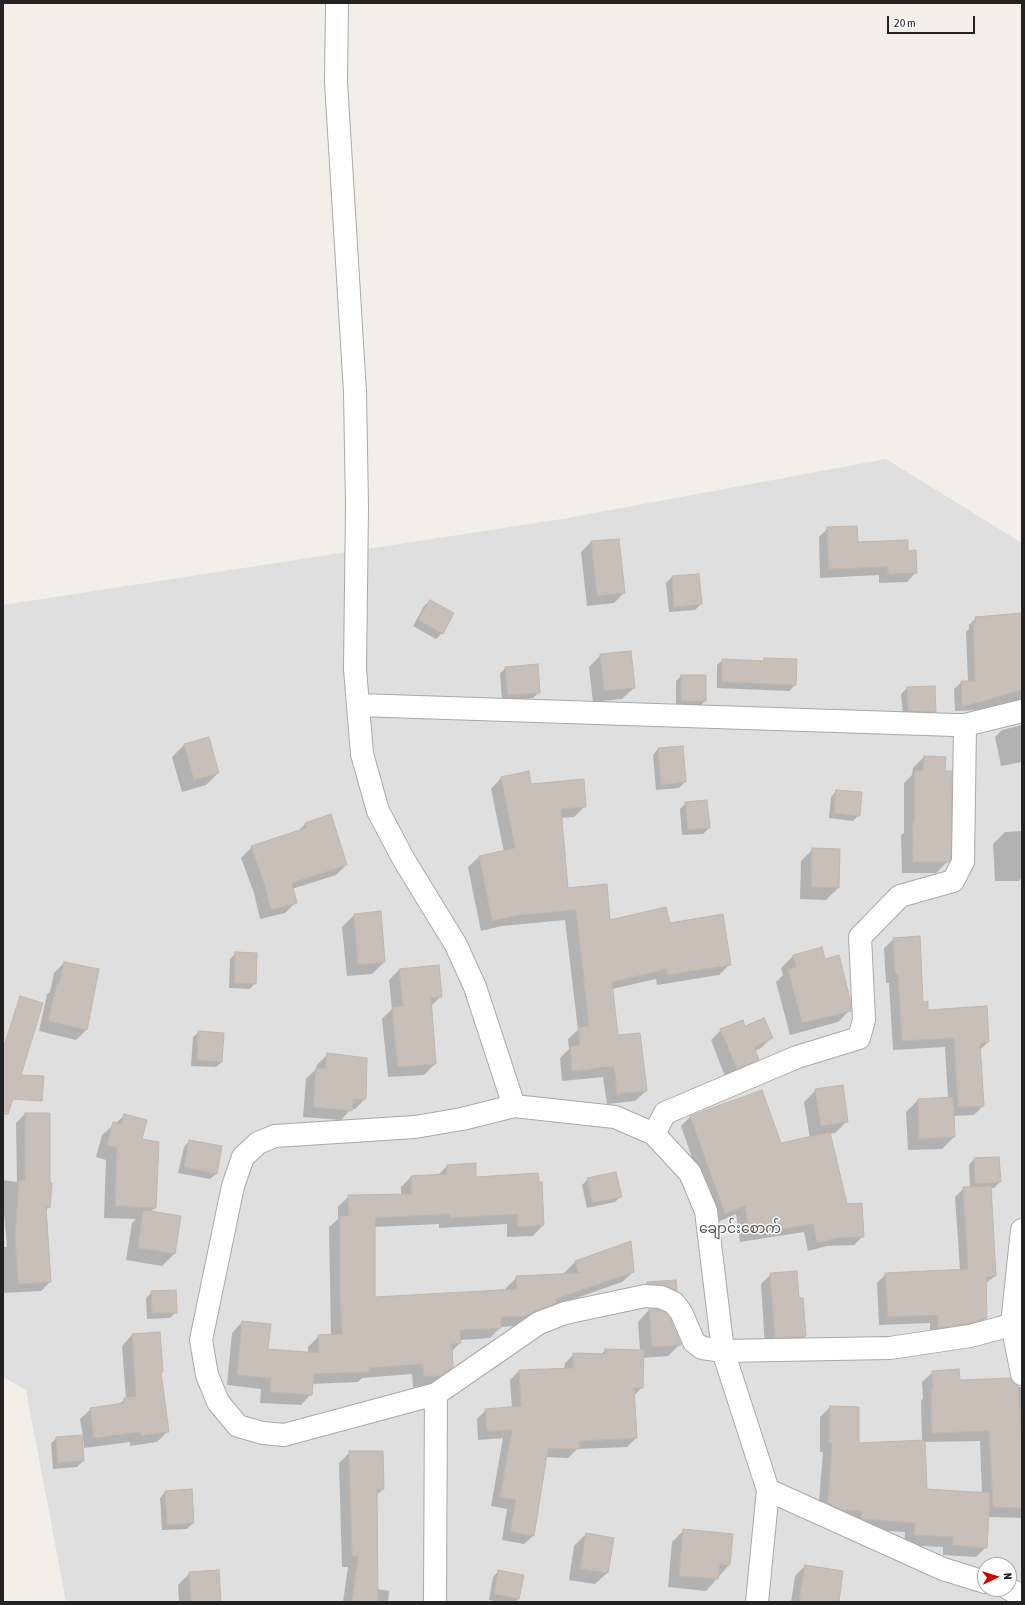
<!DOCTYPE html>
<html>
<head>
<meta charset="utf-8">
<style>
	body { margin:0 }
	#map { position:relative; width:1025px; height:1605px; overflow:hidden; background:#f2efe9; font-family:"Asap Condensed",sans-serif }
	canvas { display:block }
	.frame { position:absolute; inset:0; border:4px solid #222; pointer-events:none }
	.north { position:absolute; left:977px; top:1557px; width:40px; height:40px; box-sizing:border-box; background:#fff; border:1px solid #a7a7a7; border-radius:50%; rotate:86deg; font-size:11px; font-weight:700; line-height:16px; text-align:center; color:#222 }
	.north::after { content:''; display:block; margin:auto; width:14px; height:18px; background:#d40000; clip-path:polygon(50% 0,100% 100%,50% 72%,0 100%) }
	.scale { position:absolute; left:887px; top:16px; width:88px; height:18px; box-sizing:border-box; border:2px solid #222; border-top:0; padding-left:5px; font-size:12px; line-height:14px; white-space:nowrap; color:#222; -webkit-text-stroke:3px #fff; paint-order:stroke }
</style>
</head>
<body>
<div id="map">
<canvas width="1025" height="1605"></canvas>
<div class="frame"></div>
<div class="north">N</div>
<div class="scale">20 m</div>
</div>
<script>
const ctx = document.querySelector('canvas').getContext('2d');
ctx.lineJoin = 'round';
function fillPath(path, color) {
  ctx.fillStyle = color;
  ctx.fill(path, 'evenodd');
}
function shape(rows) {
  const path = new Path2D();
  for (const r of rows) {
    path.moveTo(r[0], r[1]);
    for (let i = 2; i < r.length; i += 2) path.lineTo(r[i], r[i + 1]);
  }
  return path;
}
function stroke(path, color, width, dash) {
  ctx.strokeStyle = color;
  ctx.lineWidth = width;
  ctx.lineCap = dash ? 'butt' : 'round';
  ctx.setLineDash(dash || []);
  ctx.stroke(path);
}
function drawText(font, color, halo, rows, align = 'center') {
  ctx.font = font + ' "Asap Condensed","Noto Sans Myanmar",sans-serif';
  ctx.lineWidth = 3;
  ctx.setLineDash([]);
  ctx.textBaseline = 'middle';
  ctx.strokeStyle = halo;
  ctx.fillStyle = color;
  for (const [text, x, y, turn = 0] of rows) {
    ctx.save();
    ctx.translate(x, y);
    ctx.rotate((+turn || 0) * Math.PI / 180);
    ctx.textAlign = isNaN(turn) ? turn : align;
    if (halo) ctx.strokeText(text, 0, 0);
    ctx.fillText(text, 0, 0);
    ctx.restore();
  }
}
fillPath(shape([
	[886,459,1022,543,1022,1602,66,1602,26,1390,3,1377,3,605,562,519],
	[985,1565,1009,1565,1009,1589,985,1589]
]), '#e0dfdf');
fillPath(shape([
	[828,528,857,543,907,552,916,572,907,582,879,583,879,575,820,578,819,537],
	[591,542,624,593,614,603,587,606,581,552],
	[672,577,701,604,695,610,669,612,666,583],
	[430,601,442,633,436,639,413,626,424,606],
	[1022,614,1022,708,955,711,954,689,962,682,968,682,966,632,969,629,969,625,976,618],
	[601,655,634,688,622,699,593,702,589,667],
	[764,659,795,685,789,691,717,688,717,665,723,660,761,662],
	[506,668,539,692,533,698,502,701,500,673],
	[681,676,705,701,699,707,676,707,676,681],
	[907,688,935,712,929,717,903,716,901,694],
	[1022,725,1022,762,1001,766,995,737,1002,730],
	[184,745,218,773,206,785,182,792,172,757],
	[658,749,685,782,679,788,656,790,653,755],
	[924,757,944,772,948,861,936,873,902,873,901,835,904,833,904,783,912,775,913,768],
	[501,778,531,785,585,806,574,817,561,818,567,889,610,921,669,924,729,965,719,975,657,985,656,979,612,989,617,1037,646,1091,635,1101,607,1104,603,1077,562,1081,560,1058,569,1049,568,1039,578,1030,565,920,502,926,481,931,468,867,479,857,504,852,491,789],
	[836,791,859,815,853,821,829,818,831,797],
	[686,803,709,828,703,834,682,835,680,809],
	[331,815,346,865,336,875,292,889,295,903,285,913,260,919,254,893,241,858,252,847,297,832,305,824],
	[1022,831,1022,877,1019,881,995,881,993,844,1005,832],
	[813,849,838,888,826,900,800,899,801,861],
	[354,915,384,962,372,974,347,976,342,927],
	[894,939,922,1003,927,1011,988,1042,980,1050,983,1106,974,1115,953,1116,954,1137,942,1149,908,1150,906,1112,918,1100,948,1098,945,1047,893,1050,889,983,886,983,884,948],
	[821,949,824,960,850,1010,838,1022,790,1035,776,982,783,975,781,968,793,956],
	[236,953,255,983,250,989,229,988,230,959],
	[64,963,86,1030,76,1040,39,1031,47,994,50,992,54,973],
	[399,970,441,996,431,1006,435,1064,424,1075,388,1077,382,1019,392,1009,389,980],
	[745,1027,771,1038,761,1048,754,1051,758,1059,748,1070,726,1079,711,1040,721,1030],
	[199,1032,222,1062,216,1067,191,1066,193,1037],
	[327,1055,365,1099,355,1109,351,1109,341,1120,303,1117,306,1079,316,1069,317,1065],
	[816,1090,847,1121,835,1133,830,1134,846,1205,863,1236,854,1245,827,1246,808,1251,804,1232,740,1242,736,1214,715,1223,681,1126,690,1117,762,1091,781,1144,810,1138,804,1102],
	[25,1114,49,1207,45,1211,50,1282,41,1291,3,1293,3,1247,7,1247,4,1213,3,1212,3,1180,17,1182,16,1123],
	[125,1115,140,1139,155,1208,150,1212,180,1217,174,1254,162,1266,126,1260,132,1223,136,1219,104,1218,106,1160,96,1157,102,1135],
	[189,1141,216,1174,210,1179,178,1173,184,1147],
	[974,1159,1000,1182,994,1188,990,1188,995,1276,985,1284,986,1318,978,1327,930,1336,930,1323,879,1325,877,1283,886,1274,960,1270,955,1197,964,1188,970,1188,969,1165],
	[447,1166,475,1179,543,1225,533,1236,507,1237,507,1224,439,1228,439,1224,374,1227,374,1298,506,1290,506,1288,517,1277,565,1275,564,1273,575,1262,630,1243,633,1272,622,1282,551,1307,516,1326,501,1327,490,1338,460,1340,460,1343,451,1352,452,1367,441,1378,429,1386,413,1387,412,1374,362,1378,358,1382,312,1384,311,1394,301,1405,260,1403,261,1389,227,1385,232,1333,242,1322,267,1350,308,1353,308,1347,319,1336,331,1335,329,1227,338,1219,338,1207,349,1196,401,1195,401,1187,411,1177,438,1175],
	[588,1179,621,1196,615,1202,587,1208,582,1185],
	[771,1274,798,1299,805,1336,795,1345,765,1347,761,1284],
	[675,1281,676,1290,664,1302,636,1294,648,1283],
	[152,1292,176,1312,170,1318,147,1319,146,1298],
	[649,1310,680,1344,668,1356,642,1358,642,1387,634,1396,636,1438,627,1447,577,1449,568,1458,546,1457,534,1535,524,1544,502,1540,507,1509,491,1506,503,1438,478,1440,477,1419,486,1410,512,1408,510,1380,519,1371,564,1369,565,1363,574,1354,601,1355,605,1350,640,1351,638,1322],
	[132,1335,162,1372,160,1374,167,1432,157,1442,130,1446,130,1442,84,1448,83,1438,81,1438,83,1461,77,1467,53,1469,51,1443,57,1438,83,1436,80,1419,91,1409,119,1404,126,1399,122,1346],
	[933,1372,959,1381,1012,1383,1017,1387,1022,1387,1022,1432,1020,1432,1022,1518,988,1517,986,1547,976,1557,943,1555,943,1547,904,1545,905,1532,853,1529,818,1513,823,1452,820,1452,820,1417,830,1407,858,1444,922,1441,921,1401,923,1398,922,1382],
	[980,1441,982,1493,926,1490,924,1442],
	[350,1452,383,1489,376,1496,377,1589,389,1591,388,1602,343,1602,348,1567,342,1567,339,1463],
	[165,1492,193,1523,187,1529,162,1530,160,1498],
	[684,1530,732,1534,729,1565,706,1591,668,1587,672,1542],
	[586,1534,607,1573,595,1584,569,1580,574,1546],
	[805,1566,838,1602,791,1602,795,1576],
	[499,1571,518,1599,515,1602,500,1602,489,1600,493,1577],
	[190,1573,220,1602,179,1602,178,1585]
]), '#0003');
const building = shape([
	[857,526,858,542,908,540,908,551,916,550,917,573,888,574,888,567,829,569,827,527,857,526],
	[619,539,625,593,597,596,591,541,619,539],
	[699,574,702,604,674,607,672,576,699,574],
	[430,600,454,613,443,634,418,620,430,600],
	[1022,613,1022,690,962,707,961,681,975,681,973,623,976,623,975,617,1022,613],
	[631,651,635,688,604,691,600,654,631,651],
	[764,658,797,659,796,685,722,682,722,659,764,661,764,658],
	[538,664,540,693,508,695,505,667,538,664],
	[681,675,706,675,706,701,681,701,681,675],
	[935,686,936,712,908,711,907,687,935,686],
	[209,737,219,773,194,780,184,744,209,737],
	[683,746,686,782,661,785,658,748,683,746],
	[924,756,946,757,945,771,952,771,951,859,949,862,913,862,912,823,914,823,915,771,923,771,924,756],
	[529,771,531,784,584,779,586,807,561,809,568,888,607,884,610,920,666,907,670,923,723,914,731,965,667,975,667,969,612,982,618,1035,640,1033,647,1091,617,1094,614,1066,572,1071,570,1047,580,1045,578,1028,589,1026,576,910,514,916,492,921,479,856,515,848,501,777,529,771],
	[836,790,862,792,860,816,834,813,836,790],
	[707,800,710,828,688,830,685,802,707,800],
	[331,814,347,865,292,883,297,903,271,910,264,883,251,846,306,828,305,823,331,814],
	[812,848,840,849,839,888,811,887,812,848],
	[381,911,385,962,358,965,354,914,381,911],
	[920,936,923,1002,928,1001,928,1010,987,1006,989,1042,980,1043,984,1106,958,1107,954,1038,902,1041,898,974,895,974,893,938,920,936],
	[822,947,825,959,839,955,850,999,851,1011,802,1023,788,969,796,967,793,955,822,947],
	[235,952,257,953,256,984,234,983,235,952],
	[64,962,99,969,87,1030,48,1021,57,983,59,984,64,962],
	[439,965,442,997,431,998,436,1064,398,1067,392,1007,403,1006,399,969,439,965],
	[20,996,43,1003,21,1075,44,1076,42,1101,13,1099,8,1114,3,1114,3,1049,20,996],
	[764,1018,773,1038,754,1047,759,1060,737,1069,720,1029,743,1020,745,1026,764,1018],
	[198,1031,224,1033,222,1062,197,1060,198,1031],
	[327,1053,367,1058,366,1099,353,1099,352,1111,313,1107,316,1068,325,1069,327,1053],
	[843,1085,848,1122,821,1126,815,1089,843,1085],
	[762,1090,781,1143,830,1132,847,1204,862,1203,864,1237,837,1238,817,1243,813,1224,749,1234,745,1206,725,1214,690,1116,762,1090],
	[953,1097,955,1137,919,1139,918,1099,953,1097],
	[25,1113,50,1113,50,1183,52,1183,50,1208,46,1207,51,1282,18,1284,15,1238,19,1180,25,1181,25,1113],
	[124,1114,147,1120,142,1139,159,1142,156,1208,115,1206,117,1148,107,1145,113,1122,121,1124,124,1114],
	[189,1140,222,1146,217,1174,184,1167,189,1140],
	[999,1157,1001,1182,975,1184,974,1158,999,1157],
	[476,1163,476,1177,538,1173,539,1182,542,1182,544,1225,518,1227,517,1214,450,1218,450,1214,375,1218,375,1297,517,1289,516,1276,579,1273,575,1261,631,1241,634,1272,556,1299,557,1303,535,1311,527,1316,501,1317,501,1328,460,1330,461,1343,452,1344,453,1367,441,1376,424,1376,423,1364,369,1368,369,1372,314,1374,312,1395,270,1392,271,1378,237,1375,242,1321,271,1324,268,1349,319,1353,318,1335,342,1334,340,1296,340,1216,349,1216,348,1195,412,1194,411,1176,447,1174,447,1165,476,1163],
	[616,1172,622,1197,592,1203,587,1178,616,1172],
	[991,1186,996,1276,986,1277,987,1318,967,1324,938,1328,938,1315,888,1317,885,1273,968,1269,963,1187,991,1186],
	[143,1210,181,1216,175,1254,138,1248,143,1210],
	[797,1271,799,1298,803,1298,806,1336,775,1338,770,1273,797,1271],
	[676,1280,677,1291,662,1285,647,1284,647,1282,676,1280],
	[176,1290,177,1313,152,1313,151,1291,176,1290],
	[649,1309,658,1309,666,1313,670,1318,681,1345,652,1347,649,1309],
	[160,1332,163,1372,161,1372,169,1432,141,1436,140,1432,94,1438,90,1408,124,1403,124,1398,136,1396,132,1334,160,1332],
	[605,1349,644,1350,643,1388,634,1388,637,1438,579,1441,579,1449,548,1448,534,1536,510,1532,516,1500,500,1497,512,1430,487,1431,485,1409,521,1406,519,1370,573,1368,573,1353,605,1354,605,1349],
	[959,1369,960,1380,1010,1378,1013,1383,1018,1386,1022,1451,1022,1508,993,1507,989,1431,932,1433,931,1389,933,1389,932,1371,959,1369],
	[830,1406,859,1407,859,1443,925,1440,927,1489,990,1493,987,1548,952,1545,953,1537,914,1535,915,1523,863,1519,861,1518,861,1511,842,1510,828,1503,832,1443,829,1443,830,1406],
	[82,1435,84,1461,58,1463,56,1437,82,1435],
	[349,1451,383,1451,384,1489,377,1490,378,1602,352,1602,358,1556,352,1556,349,1451],
	[192,1489,194,1523,167,1525,165,1491,192,1489],
	[683,1529,733,1534,730,1565,720,1564,718,1579,679,1576,683,1529],
	[586,1533,614,1538,608,1573,580,1569,586,1533],
	[805,1565,843,1571,839,1602,799,1602,805,1565],
	[219,1570,221,1602,191,1602,189,1572,219,1570],
	[498,1570,524,1575,519,1599,494,1594,498,1570]
]);
fillPath(building, '#c7bfb8');
stroke(building, '#c4b6ab', 1);
const minor = shape([
	[337,3,336,82,355,392,357,507,355,669,362,754,378,811,404,860,456,945,475,987,514,1106,615,1117,654,1134,690,1173,706,1211,723,1351,768,1490,943,1569,985,1582],
	[358,705,954,725,965,725,1022,711],
	[514,1106,462,1119,415,1127,275,1136,258,1143,243,1157,233,1186,201,1340,207,1375,218,1402,238,1426,263,1433,284,1435,436,1394,539,1323,565,1313,645,1296,661,1297,674,1303,681,1312,694,1342,702,1348,723,1351,890,1348,970,1336,1000,1328,1022,1320],
	[654,1134,665,1113,797,1057,859,1038,864,1020,860,937,900,896,953,881,963,862,965,725],
	[1022,1230,1012,1324,1022,1374],
	[1009,1589,1022,1596],
	[435,1602,436,1394],
	[757,1602,768,1490]
]);
stroke(minor, '#a9a9a9', 24);
stroke(minor, '#fff', 22);
drawText('14px', '#555', '#fff', [
	["ချောင်းစောက်",740,1229]
]);
</script>
</body>
</html>
